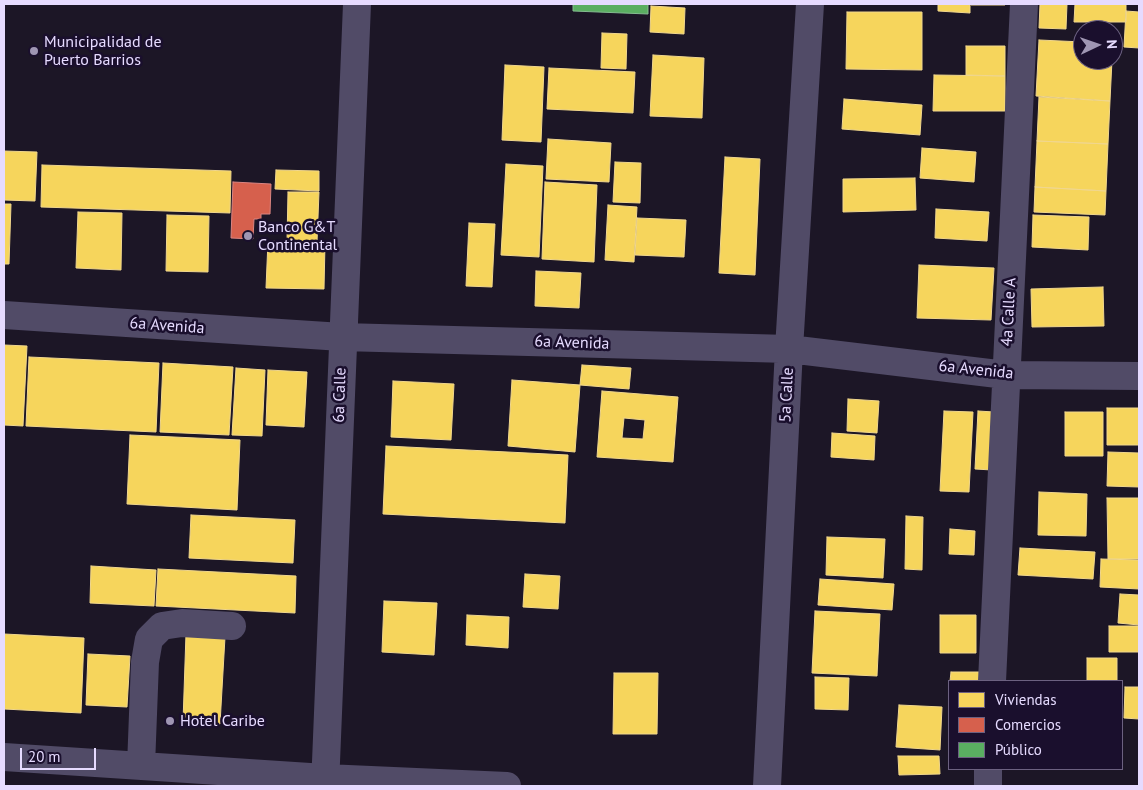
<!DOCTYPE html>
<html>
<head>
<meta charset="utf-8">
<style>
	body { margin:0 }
	#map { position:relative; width:1143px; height:790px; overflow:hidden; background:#1c1626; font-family:"PT Sans",sans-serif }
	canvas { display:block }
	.frame { position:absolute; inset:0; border:5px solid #e6dbff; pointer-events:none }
	.legend { position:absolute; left:948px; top:680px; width:175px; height:90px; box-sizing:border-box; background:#1a0f2d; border:1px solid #6c6181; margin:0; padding:6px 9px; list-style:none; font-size:15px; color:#e6dbff }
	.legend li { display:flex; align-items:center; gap:10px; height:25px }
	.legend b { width:25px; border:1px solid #6c6181 }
	.north { position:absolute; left:1073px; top:20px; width:50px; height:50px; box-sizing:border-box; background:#1a0f2d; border:1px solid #6c6181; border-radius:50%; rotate:87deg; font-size:14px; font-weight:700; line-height:20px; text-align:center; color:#e6dbff }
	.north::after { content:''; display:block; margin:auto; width:18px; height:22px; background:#9f96b3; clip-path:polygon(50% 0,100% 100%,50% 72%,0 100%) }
	.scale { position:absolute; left:20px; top:748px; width:76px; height:22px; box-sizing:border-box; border:2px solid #e6dbff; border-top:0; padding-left:6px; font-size:15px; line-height:18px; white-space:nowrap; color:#e6dbff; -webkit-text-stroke:4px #1a0f2d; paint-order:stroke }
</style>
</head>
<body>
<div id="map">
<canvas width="1143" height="790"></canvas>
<div class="frame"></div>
<ul class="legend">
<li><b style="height:14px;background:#f6d55c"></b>Viviendas</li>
<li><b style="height:14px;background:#d6604d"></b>Comercios</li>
<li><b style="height:14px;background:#5aae61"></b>Público</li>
</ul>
<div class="north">N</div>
<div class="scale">20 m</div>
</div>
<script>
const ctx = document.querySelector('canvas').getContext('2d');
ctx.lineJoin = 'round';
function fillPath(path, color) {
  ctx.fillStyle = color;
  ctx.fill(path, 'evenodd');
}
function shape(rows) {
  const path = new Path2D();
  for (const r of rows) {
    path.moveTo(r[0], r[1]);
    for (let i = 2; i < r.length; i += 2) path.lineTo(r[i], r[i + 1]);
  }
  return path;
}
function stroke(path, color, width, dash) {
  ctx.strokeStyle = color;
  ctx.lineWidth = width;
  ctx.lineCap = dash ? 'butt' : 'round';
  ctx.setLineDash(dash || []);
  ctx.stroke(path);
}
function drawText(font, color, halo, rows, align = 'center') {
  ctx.font = font + ' "PT Sans",sans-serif';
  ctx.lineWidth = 5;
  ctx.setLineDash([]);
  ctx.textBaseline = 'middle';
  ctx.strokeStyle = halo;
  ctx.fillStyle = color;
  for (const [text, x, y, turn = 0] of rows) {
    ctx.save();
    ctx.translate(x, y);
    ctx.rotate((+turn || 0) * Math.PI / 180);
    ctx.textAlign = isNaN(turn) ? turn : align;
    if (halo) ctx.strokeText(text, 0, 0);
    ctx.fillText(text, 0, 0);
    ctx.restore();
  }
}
const homes = shape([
	[938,4,970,4,970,13,938,11,938,4],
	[971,4,1005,4,1005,5,971,5,971,4],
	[1040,4,1067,4,1066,29,1039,28,1040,4],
	[1075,4,1126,4,1126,22,1074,22,1075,4],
	[651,6,685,8,684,34,650,32,651,6],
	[1126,11,1139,12,1139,48,1124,47,1126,11],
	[847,12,922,12,922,70,846,69,847,12],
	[602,33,627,34,626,69,601,68,602,33],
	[1039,40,1083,42,1083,60,1112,60,1110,101,1036,96,1039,40],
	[966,46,1005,46,1005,76,966,75,966,46],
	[653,55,704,58,702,118,650,116,653,55],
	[505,65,544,67,541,142,502,140,505,65],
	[549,68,635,72,633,113,547,109,549,68],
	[934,75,1005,76,1005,111,933,111,934,75],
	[1039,97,1110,101,1108,144,1037,141,1039,97],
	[844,99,922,105,920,135,842,129,844,99],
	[548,139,611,143,609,182,546,179,548,139],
	[1037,141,1108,144,1106,191,1035,187,1037,141],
	[922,148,976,152,974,182,920,178,922,148],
	[4,151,37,152,35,201,4,200,4,151],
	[725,157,760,159,755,275,719,273,725,157],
	[615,162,641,163,640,203,613,202,615,162],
	[506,164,543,166,539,257,501,255,506,164],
	[42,165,231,171,230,213,41,207,42,165],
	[276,170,319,171,319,191,275,189,276,170],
	[915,178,916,210,843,212,843,179,915,178],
	[545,182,597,185,594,262,542,259,545,182],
	[1035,187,1106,191,1105,215,1034,212,1035,187],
	[288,192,319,192,317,242,287,241,288,192],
	[4,204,11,204,9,264,4,264,4,204],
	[608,205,637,207,634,262,605,260,608,205],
	[936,209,989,212,987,241,935,238,936,209],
	[78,212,122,213,121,270,76,268,78,212],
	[167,215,209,216,208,272,166,271,167,215],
	[1033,215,1089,217,1088,250,1032,247,1033,215],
	[637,218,686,220,684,257,635,255,637,218],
	[469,223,495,224,492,287,466,286,469,223],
	[268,241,325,243,324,289,266,288,268,241],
	[919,265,994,268,991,320,917,318,919,265],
	[536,271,581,273,579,308,535,306,536,271],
	[1103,287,1104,326,1032,327,1031,289,1103,287],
	[4,345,27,346,23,426,4,425,4,345],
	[29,357,159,363,156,432,26,426,29,357],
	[163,363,233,367,229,435,160,432,163,363],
	[582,365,631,368,629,389,580,385,582,365],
	[236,368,265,370,262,436,232,435,236,368],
	[268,370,307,372,304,427,266,425,268,370],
	[512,380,580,385,575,452,508,446,512,380],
	[393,381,454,384,451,440,391,437,393,381],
	[602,391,678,397,673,462,597,457,602,391],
	[624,418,645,420,643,439,622,438,624,418],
	[848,399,879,401,877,433,847,431,848,399],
	[1107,408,1139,408,1139,445,1107,445,1107,408],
	[944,411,973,412,969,492,940,491,944,411],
	[978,411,994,412,992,470,975,469,978,411],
	[1065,412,1103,412,1103,456,1065,456,1065,412],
	[832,433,875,436,874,460,831,457,832,433],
	[130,435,240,440,237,510,127,504,130,435],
	[386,446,568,455,565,523,383,514,386,446],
	[1108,452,1139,453,1139,487,1107,486,1108,452],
	[1039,492,1087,494,1086,536,1038,535,1039,492],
	[1107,498,1139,498,1139,559,1108,559,1107,498],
	[191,515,295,520,293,563,189,558,191,515],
	[906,516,923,517,922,570,905,569,906,516],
	[950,529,975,531,974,555,949,554,950,529],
	[827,537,885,539,883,578,826,575,827,537],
	[1020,548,1095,552,1093,579,1018,575,1020,548],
	[1101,559,1139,560,1139,589,1100,587,1101,559],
	[91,566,156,570,154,606,90,603,91,566],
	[158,569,296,576,295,613,156,606,158,569],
	[525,574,560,576,558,609,523,607,525,574],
	[820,579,894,584,892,610,818,605,820,579],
	[1120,594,1139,595,1139,625,1118,623,1120,594],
	[384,601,437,603,434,655,382,652,384,601],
	[815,611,880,614,877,676,812,673,815,611],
	[467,615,509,617,508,648,466,645,467,615],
	[940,615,976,615,976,653,940,653,940,615],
	[1109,626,1139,626,1139,652,1109,652,1109,626],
	[4,634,84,638,81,713,4,709,4,634],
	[186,634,225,637,220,724,183,722,186,634],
	[88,654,130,656,127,707,86,705,88,654],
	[1087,658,1117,658,1117,681,1087,681,1087,658],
	[951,672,982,672,982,681,950,681,951,672],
	[614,673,658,673,657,734,613,734,614,673],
	[815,677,849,678,848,710,815,709,815,677],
	[1125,687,1139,687,1139,719,1124,718,1125,687],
	[899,705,942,707,940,750,896,747,899,705],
	[898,756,939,756,940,774,899,775,898,756]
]);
fillPath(homes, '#f6d55c');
stroke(homes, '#f1d78d', 1);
const shops = shape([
	[233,182,271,184,270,214,261,214,261,219,254,219,253,239,231,238,233,182]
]);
fillPath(shops, '#d6604d');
stroke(shops, '#db8582', 1);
const public = shape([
	[573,4,648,4,648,14,573,11,573,4]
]);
fillPath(public, '#5aae61');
stroke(public, '#84bc90', 1);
stroke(shape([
	[4,315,342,337,789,349,1006,375,1139,376],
	[992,681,1024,4],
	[4,757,325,778,507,786],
	[141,766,145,662,149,639,162,626,182,623,232,626],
	[325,786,357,4],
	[767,786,789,349,810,4],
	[988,786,988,769]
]), '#514b67', 28);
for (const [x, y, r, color] of [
	[34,51,5,"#9f96b3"],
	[248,236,5,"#9f96b3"],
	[170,721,5,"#9f96b3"]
]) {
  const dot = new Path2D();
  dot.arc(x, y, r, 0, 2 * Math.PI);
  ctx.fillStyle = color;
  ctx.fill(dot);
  stroke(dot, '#1a0f2d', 2);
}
drawText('16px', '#e6dbff', '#1a0f2d', [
	["Municipalidad de",44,42],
	["Puerto Barrios",44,60],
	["Banco G&T",258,227],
	["Continental",258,245],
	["Hotel Caribe",180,721]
], 'left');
drawText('16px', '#e6dbff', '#1a0f2d', [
	["4a Calle A",1009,312,-87],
	["6a Avenida",167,326,4],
	["6a Avenida",572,343,2],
	["6a Avenida",976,370,6],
	["6a Calle",340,395,-88],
	["5a Calle",787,395,-87]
]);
</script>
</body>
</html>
